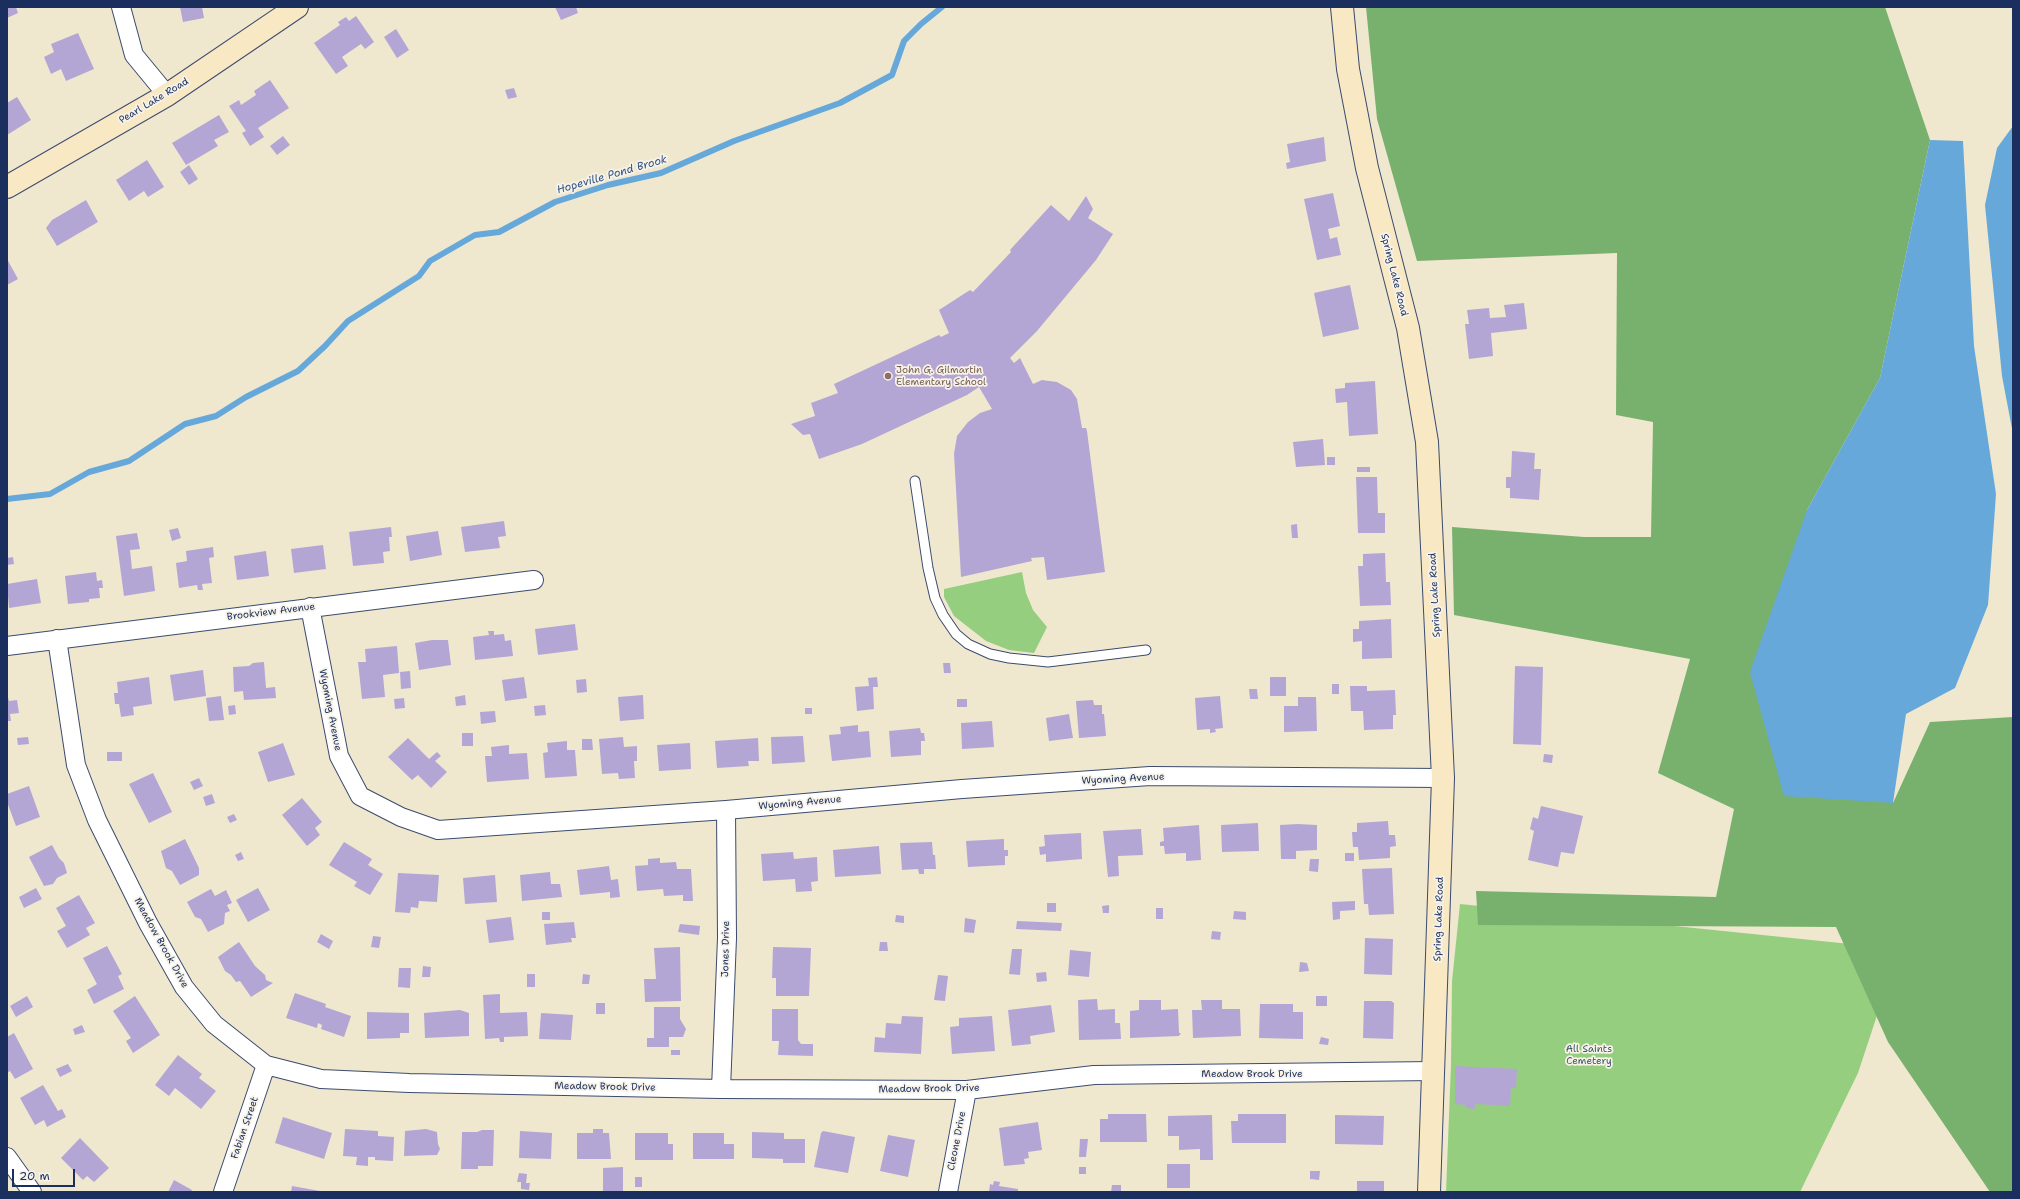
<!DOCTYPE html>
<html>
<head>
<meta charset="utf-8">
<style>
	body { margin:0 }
	#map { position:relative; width:2020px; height:1199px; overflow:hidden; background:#efe8cf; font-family:"Shantell Sans",sans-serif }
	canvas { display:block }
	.frame { position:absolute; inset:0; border:8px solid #1b2f5e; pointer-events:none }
	.scale { position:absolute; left:12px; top:1169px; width:63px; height:18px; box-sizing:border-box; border:2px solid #1b2f5e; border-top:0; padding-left:5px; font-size:12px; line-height:14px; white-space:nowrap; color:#1b2f5e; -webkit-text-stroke:3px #f7f3e8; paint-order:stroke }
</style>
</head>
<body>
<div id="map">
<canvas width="2020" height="1199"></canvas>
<div class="frame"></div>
<div class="scale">20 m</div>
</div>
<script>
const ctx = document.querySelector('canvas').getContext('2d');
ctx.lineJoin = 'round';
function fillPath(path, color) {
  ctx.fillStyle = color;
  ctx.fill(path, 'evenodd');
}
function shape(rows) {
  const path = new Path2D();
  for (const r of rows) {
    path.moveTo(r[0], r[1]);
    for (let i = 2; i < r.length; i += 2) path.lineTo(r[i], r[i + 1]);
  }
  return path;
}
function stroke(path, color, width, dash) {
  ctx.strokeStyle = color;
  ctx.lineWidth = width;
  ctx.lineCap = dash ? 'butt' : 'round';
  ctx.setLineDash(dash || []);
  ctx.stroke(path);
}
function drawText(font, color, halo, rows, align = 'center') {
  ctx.font = font + ' "Shantell Sans",sans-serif';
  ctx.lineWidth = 3.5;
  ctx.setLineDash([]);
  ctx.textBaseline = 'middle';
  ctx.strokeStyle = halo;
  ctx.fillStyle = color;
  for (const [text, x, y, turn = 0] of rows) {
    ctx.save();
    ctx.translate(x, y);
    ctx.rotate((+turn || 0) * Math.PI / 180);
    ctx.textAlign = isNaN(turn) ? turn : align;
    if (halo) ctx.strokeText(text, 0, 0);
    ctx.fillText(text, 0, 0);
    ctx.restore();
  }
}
fillPath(shape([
	[1022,572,1026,593,1033,610,1047,627,1034,653,1009,650,986,641,954,616,944,597,944,589],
	[1460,904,1899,949,1858,1073,1800,1192,1446,1192,1451,1065,1452,981]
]), '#96ce80');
fillPath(shape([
	[1366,7,1885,7,1930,140,1880,378,1807,510,1893,803,1930,722,2013,717,2013,1192,1990,1192,1888,1042,1836,927,1478,925,1476,891,1716,897,1734,809,1658,773,1690,659,1454,615,1452,527,1584,537,1651,537,1653,422,1616,415,1617,253,1417,261,1377,119]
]), '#78b16e');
fillPath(shape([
	[2013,126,2013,434,2002,376,1985,205,1997,148],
	[1930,140,1963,141,1974,346,1996,494,1988,605,1955,688,1906,714,1893,803,1784,796,1750,672,1807,510,1880,378]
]), '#66a8da');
stroke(shape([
	[7,499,50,494,89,472,129,461,185,424,216,416,246,397,298,371,325,346,348,321,419,276,430,261,475,235,499,232,555,202,608,185,661,173,734,141,840,103,892,75,904,41,921,24,942,7]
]), '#66a8da', 6);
fillPath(shape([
	[7,7,16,7,18,13,7,18],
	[180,7,202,7,204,18,183,22],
	[555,7,576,7,578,13,561,20],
	[356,16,374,42,365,49,361,44,342,57,348,66,336,74,314,43,340,25,338,22,346,17,349,21],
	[396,29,409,50,397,58,384,37],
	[78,33,94,69,66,81,61,69,51,74,44,57,54,52,51,44],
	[270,80,289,108,258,128,264,137,250,146,242,133,246,131,229,106,239,100,241,105,256,95,254,91],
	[514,88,517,97,508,99,505,90],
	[17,97,31,120,7,135,7,103],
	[219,115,229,132,214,140,218,146,186,165,172,143],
	[283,136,290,145,277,155,270,146],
	[1324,137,1326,161,1287,169,1286,163,1290,162,1287,144],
	[147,160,164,187,148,197,144,191,129,201,116,180],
	[189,165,198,179,189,185,180,172],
	[1333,193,1340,226,1328,229,1330,239,1337,237,1341,255,1317,260,1304,199],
	[1086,196,1093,209,1088,218,1113,234,1096,260,1037,331,1010,358,1014,363,1020,358,1033,384,1042,380,1057,382,1071,390,1077,399,1082,428,1086,428,1087,431,1105,572,1047,580,1044,557,1031,558,1032,561,961,577,954,454,957,436,968,422,980,413,992,409,979,387,967,395,862,444,819,459,810,434,803,435,791,424,815,416,811,403,838,393,834,384,939,335,941,337,949,333,939,310,970,290,973,292,1011,252,1010,250,1051,205,1069,221],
	[86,200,98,222,57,246,46,228,52,220],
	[7,259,18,279,7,285],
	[1350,285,1359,329,1323,337,1314,293],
	[1524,303,1527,329,1491,333,1493,356,1469,359,1465,324,1469,324,1467,310,1489,308,1490,318,1506,317,1504,305],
	[1375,381,1378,434,1349,436,1347,402,1336,403,1335,389,1345,388,1345,383],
	[1323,439,1325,465,1296,467,1293,442],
	[1512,451,1535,453,1534,469,1541,469,1539,500,1510,498,1510,488,1506,488,1506,477,1511,477],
	[1327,457,1335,457,1335,465,1327,465],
	[1357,467,1370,467,1370,472,1357,472],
	[1356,477,1377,477,1378,513,1385,513,1385,533,1358,533],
	[504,521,506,536,498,537,500,548,465,552,461,527],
	[1297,524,1298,538,1292,538,1291,525],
	[391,527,392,537,389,537,390,551,383,552,384,563,353,566,349,532],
	[178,528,181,538,172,541,169,530],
	[438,531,442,555,410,561,406,536],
	[137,533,140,549,130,550,132,569,152,566,155,591,124,596,116,536],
	[323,545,326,569,294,573,291,549],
	[213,547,214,557,209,558,212,583,202,584,203,590,198,590,197,585,179,588,176,563,187,561,186,551],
	[266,551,269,576,237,580,234,556],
	[1385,553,1386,582,1390,582,1391,605,1360,606,1358,566,1363,566,1363,554],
	[13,557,14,564,7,565,7,558],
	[96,572,97,581,102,580,103,588,99,588,100,598,89,599,89,602,68,604,65,576],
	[37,579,41,603,9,608,7,584],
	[1391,619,1392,658,1362,659,1362,641,1353,642,1353,629,1359,629,1359,621],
	[575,624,578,650,538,655,535,629],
	[488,631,494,631,494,635,504,634,505,641,511,640,513,656,475,660,473,637,489,635],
	[432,640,448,640,451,665,419,670,415,643],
	[397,646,399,673,383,675,385,697,362,699,358,662,366,662,365,649],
	[264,662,266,688,275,687,276,698,244,700,243,691,234,692,233,667,249,666,253,663],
	[943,663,950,663,951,673,944,673],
	[1515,666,1543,667,1541,745,1513,744],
	[203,670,206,696,174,701,170,675],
	[410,671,411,688,401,689,400,672],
	[149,677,152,704,133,707,134,715,121,717,119,704,115,704,114,693,118,693,117,682],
	[524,677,527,698,505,701,502,680],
	[877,677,878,687,873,687,874,709,857,711,855,687,869,686,868,678],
	[1270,677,1286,677,1286,696,1270,696],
	[586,679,587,692,577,693,576,680],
	[1332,684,1339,684,1339,694,1332,694],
	[1350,686,1367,686,1367,691,1395,690,1396,715,1393,715,1393,729,1364,730,1363,711,1351,711],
	[1249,689,1257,689,1258,699,1250,699],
	[7,694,9,701,17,700,19,713,10,714,11,721,7,721],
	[465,695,466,705,456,706,455,697],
	[643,695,644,719,620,721,618,697],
	[221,696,224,720,209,721,206,698],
	[1220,696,1223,728,1215,729,1216,732,1210,733,1210,729,1197,730,1195,698],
	[1298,697,1316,697,1317,731,1284,732,1284,706,1298,706],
	[404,698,405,708,395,709,394,699],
	[957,699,967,699,967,707,957,707],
	[1093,700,1094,705,1102,705,1102,714,1104,714,1106,736,1079,738,1076,701],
	[235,705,236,714,229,715,228,706],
	[545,705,546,715,535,716,534,706],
	[805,708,812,708,812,714,805,714],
	[495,711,496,722,481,724,480,712],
	[1069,714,1073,738,1049,741,1046,718],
	[992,721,994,747,962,749,961,723],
	[858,725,858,732,869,731,871,757,832,761,829,735,841,734,840,727],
	[920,728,921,733,924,733,925,741,921,741,921,755,891,757,889,731],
	[462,733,473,733,473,746,462,746],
	[803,736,805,762,772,764,771,737],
	[28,737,29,744,18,745,17,738],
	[623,737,624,747,637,746,637,761,634,761,635,778,619,779,618,773,602,774,599,739],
	[408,738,429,759,437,752,441,756,435,761,447,772,431,788,418,775,412,780,388,757],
	[758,738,759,761,748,761,749,766,717,768,715,741],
	[582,739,592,739,593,750,582,750],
	[567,741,567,750,575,750,577,776,545,778,543,753,548,752,547,743],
	[283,743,295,775,268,782,258,752],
	[690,743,691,769,659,771,657,745],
	[509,745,509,754,527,753,529,779,487,782,485,756,492,756,491,747],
	[107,752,122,752,122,761,107,761],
	[1544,754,1553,755,1552,763,1543,762],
	[153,773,172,812,149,823,129,784],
	[199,778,203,786,194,790,190,782],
	[29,786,40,817,16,826,7,802,7,794],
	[212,794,215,803,206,806,203,797],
	[302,798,322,822,315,828,320,835,307,846,282,815],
	[1541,806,1583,816,1574,854,1561,852,1558,867,1528,860,1534,831,1530,829,1533,817,1538,819],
	[234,814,237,820,230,823,227,817],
	[1388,821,1389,835,1395,835,1396,846,1390,847,1390,858,1359,860,1358,847,1353,847,1352,832,1357,832,1357,823],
	[1258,823,1259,851,1222,852,1221,825],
	[1298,824,1317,825,1317,850,1296,851,1296,859,1281,859,1280,825],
	[1199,825,1201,860,1186,861,1186,853,1165,854,1164,846,1160,846,1160,842,1164,841,1163,828],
	[1141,829,1143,855,1118,856,1119,876,1108,877,1103,831],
	[1081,833,1082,859,1046,862,1046,854,1040,855,1039,847,1045,846,1044,835],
	[185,839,199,868,199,875,180,885,172,871,166,868,161,851],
	[1004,839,1004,850,1008,850,1008,856,1005,856,1005,865,968,867,966,841],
	[344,842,372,859,368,865,383,874,370,895,354,886,357,882,329,865],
	[932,842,933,855,935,855,936,869,924,869,924,874,919,874,918,869,902,870,900,843],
	[52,845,59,858,64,863,67,873,57,878,53,884,44,886,29,857],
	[879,846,881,874,835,877,833,850],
	[241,852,244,859,238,861,235,855],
	[793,852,794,859,817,857,818,881,811,882,812,891,796,892,795,879,763,881,761,854],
	[1345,853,1354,853,1354,861,1345,861],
	[660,858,660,863,676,862,677,869,691,869,693,901,683,901,683,895,664,896,663,889,637,891,635,866,648,865,648,859],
	[1310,859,1319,859,1318,872,1309,871],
	[609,866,611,880,618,879,620,897,610,898,610,892,580,895,577,870],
	[1392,868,1394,914,1369,915,1368,904,1364,904,1362,869],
	[550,872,551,884,560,884,562,897,522,901,520,875],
	[398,873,439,875,437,902,419,901,418,908,411,907,410,913,395,912],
	[495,875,497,902,465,904,463,878],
	[36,888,42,899,24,908,19,897],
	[258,888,270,910,248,922,236,900],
	[211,889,215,896,226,890,232,903,227,905,230,911,225,913,224,924,208,932,201,919,195,917,187,902],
	[79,895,95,923,86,928,90,935,67,948,57,931,66,926,56,908],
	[1355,901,1355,910,1340,911,1340,919,1333,920,1332,902],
	[1047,903,1056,903,1056,912,1047,912],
	[1109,905,1109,913,1103,913,1102,906],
	[1156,908,1163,908,1163,919,1156,919],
	[1234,911,1246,912,1246,920,1233,919],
	[542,912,550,912,550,920,542,920],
	[896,915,904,916,904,923,895,922],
	[511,917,514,940,489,943,486,920],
	[965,918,976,920,974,933,964,932],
	[1017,921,1062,923,1061,931,1016,929],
	[574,922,576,938,571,938,572,942,546,945,544,924],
	[680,924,700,926,699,935,678,932],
	[1212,931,1221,932,1220,940,1211,939],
	[321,934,333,941,329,949,317,942],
	[373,936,381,937,379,948,371,947],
	[1365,938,1393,939,1392,975,1364,974],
	[239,942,255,966,265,975,266,980,273,983,251,997,240,981,236,982,231,975,225,971,218,957],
	[880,942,887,942,888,951,879,951],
	[107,946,122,974,118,976,124,989,94,1004,87,990,97,984,83,958],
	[680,947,681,1001,645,1002,644,979,656,979,654,948],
	[773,947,811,948,809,996,776,996,776,978,772,978],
	[1012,949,1022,949,1020,975,1009,974],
	[1070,950,1091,952,1089,977,1068,975],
	[1300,962,1307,963,1309,971,1299,972],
	[423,966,431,967,430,977,422,977],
	[399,968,411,968,410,988,398,987],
	[1046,972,1047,981,1037,982,1036,973],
	[527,974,535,974,535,987,527,987],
	[583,974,590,975,589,984,582,984],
	[938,975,948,976,945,1001,934,1000],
	[295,993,326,1004,325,1007,351,1016,344,1037,321,1029,322,1025,318,1023,317,1028,286,1018],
	[500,994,500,1013,527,1012,528,1036,504,1037,504,1042,500,1042,499,1038,485,1039,483,995],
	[27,996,33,1007,16,1017,10,1006],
	[135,996,160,1035,133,1053,126,1041,131,1038,113,1011],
	[1316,996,1327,996,1327,1006,1316,1006],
	[1097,999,1098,1010,1115,1009,1115,1023,1120,1023,1121,1039,1079,1040,1078,1000],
	[1139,1000,1161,1000,1161,1010,1178,1009,1179,1033,1181,1033,1179,1036,1130,1038,1130,1011,1139,1010],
	[1201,1000,1222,1000,1222,1009,1240,1009,1241,1036,1193,1038,1192,1010,1202,1010],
	[1364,1001,1391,1001,1394,1003,1393,1039,1363,1038],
	[596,1003,605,1003,605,1014,596,1014],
	[1260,1004,1293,1004,1293,1012,1303,1012,1303,1039,1259,1038],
	[1051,1005,1055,1032,1030,1036,1031,1044,1012,1046,1008,1010],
	[654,1007,680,1007,680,1019,686,1029,683,1037,669,1037,669,1047,647,1047,647,1038,654,1038],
	[772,1009,798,1009,798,1040,801,1044,813,1044,813,1056,778,1055,779,1041,772,1041],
	[460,1010,469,1013,469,1036,425,1038,424,1013],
	[367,1012,409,1013,409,1033,400,1033,400,1038,367,1039],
	[541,1013,573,1015,571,1040,539,1039],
	[902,1016,923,1017,921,1054,874,1052,875,1037,885,1038,886,1023,901,1024],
	[992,1016,995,1051,952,1054,950,1027,959,1026,959,1018],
	[82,1025,85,1032,75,1035,73,1029],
	[14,1033,33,1069,15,1079,10,1071,7,1073,7,1037],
	[1321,1037,1329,1039,1328,1045,1319,1044],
	[671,1050,680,1050,680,1055,671,1055],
	[178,1055,202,1074,199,1078,216,1091,201,1109,175,1088,169,1096,155,1085],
	[68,1064,72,1071,60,1077,56,1069],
	[1455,1066,1517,1069,1516,1088,1511,1088,1510,1106,1475,1104,1475,1109,1466,1108,1466,1105,1455,1104],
	[43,1085,58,1111,62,1109,66,1117,47,1127,44,1120,35,1125,20,1098],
	[1108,1114,1146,1114,1147,1142,1100,1142,1100,1119,1108,1119],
	[1238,1114,1286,1114,1286,1143,1232,1143,1231,1121,1238,1121],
	[1212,1115,1213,1160,1200,1160,1200,1149,1179,1150,1179,1136,1168,1136,1168,1116],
	[1335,1115,1384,1116,1383,1145,1335,1144],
	[283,1117,332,1133,324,1159,275,1143],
	[1038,1122,1042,1150,1028,1152,1029,1158,1024,1159,1025,1164,1004,1166,999,1128],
	[345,1129,378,1131,378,1136,394,1137,393,1161,375,1160,375,1157,368,1157,368,1166,356,1165,357,1157,343,1156],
	[426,1129,437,1132,438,1144,440,1149,437,1155,404,1156,405,1131],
	[593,1129,603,1129,603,1133,609,1133,611,1159,577,1159,577,1133,593,1133],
	[482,1130,494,1130,493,1166,478,1166,478,1169,461,1169,462,1132,477,1132],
	[520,1131,552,1133,551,1159,519,1158],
	[823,1131,855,1137,848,1173,814,1167,821,1133],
	[752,1132,784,1133,784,1139,805,1139,805,1163,783,1163,783,1159,752,1158],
	[635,1133,668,1133,668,1144,673,1144,673,1160,635,1160],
	[693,1133,724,1133,724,1144,734,1144,734,1159,693,1159],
	[888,1135,915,1140,908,1177,880,1171],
	[80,1138,109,1168,94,1182,87,1176,83,1180,61,1158],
	[1080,1139,1088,1139,1086,1157,1079,1157],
	[1167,1164,1190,1164,1190,1188,1167,1188],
	[623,1167,623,1192,603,1192,603,1168],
	[1079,1167,1086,1167,1086,1174,1079,1174],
	[1310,1171,1320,1171,1319,1180,1310,1179],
	[519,1173,527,1174,526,1183,530,1183,529,1190,521,1189,521,1182,517,1182],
	[635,1177,642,1177,642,1187,635,1187],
	[174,1180,192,1190,191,1192,168,1192],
	[994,1181,1000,1182,999,1186,1018,1189,1018,1192,989,1192,990,1184,993,1185],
	[1357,1181,1384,1181,1384,1192,1357,1192],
	[1112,1185,1121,1185,1121,1192,1111,1192],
	[292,1186,320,1191,320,1192,291,1192]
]), '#b3a6d5');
const service = shape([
	[915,481,928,568,935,598,943,615,956,634,968,644,990,654,1009,658,1048,662,1146,650]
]);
const minor = shape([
	[121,7,134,55,167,95],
	[310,607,339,756,360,796,401,817,438,830,726,810,962,789,1150,776,1443,778],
	[57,639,76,765,97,820,148,923,184,987,214,1024,266,1065,321,1079,409,1083,721,1089,967,1090,1094,1075,1434,1071],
	[7,646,534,580],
	[721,1089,727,938,726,810],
	[7,1157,32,1192],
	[223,1192,266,1065],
	[948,1192,967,1090]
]);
const secondary = shape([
	[1342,7,1348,69,1367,168,1408,328,1427,442,1443,778,1429,1192],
	[7,187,167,95,297,7]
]);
stroke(service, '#3b4b6f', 11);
stroke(minor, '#3b4b6f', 20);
stroke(secondary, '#3b4b6f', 24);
stroke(service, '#fff', 9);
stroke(minor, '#fff', 18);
stroke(secondary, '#f8e8c3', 22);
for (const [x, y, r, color] of [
	[888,376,4,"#8d6e63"]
]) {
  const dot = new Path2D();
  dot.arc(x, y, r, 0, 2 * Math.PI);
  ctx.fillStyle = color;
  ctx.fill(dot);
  stroke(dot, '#f7f3e8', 1.5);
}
drawText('10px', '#1b2f5e', '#f7f3e8', [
	["Pearl Lake Road",154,101,-31],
	["Spring Lake Road",1394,275,76],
	["Spring Lake Road",1435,595,-93],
	["Brookview Avenue",271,612,-7],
	["Wyoming Avenue",330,710,79],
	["Wyoming Avenue",1123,779,-3],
	["Wyoming Avenue",800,803,-5],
	["Spring Lake Road",1439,919,-88],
	["Meadow Brook Drive",161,943,61],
	["Jones Drive",726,949,-89],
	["Meadow Brook Drive",1252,1074],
	["Meadow Brook Drive",605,1087,1],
	["Meadow Brook Drive",929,1089,-1],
	["Fabian Street",245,1128,-71],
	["Cleone Drive",957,1141,-79]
]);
drawText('10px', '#785e54', '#f7f3e8', [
	["John G. Gilmartin",896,370],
	["Elementary School",896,382]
], 'left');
drawText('10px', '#3a5766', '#f7f3e8', [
	["All Saints",1589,1049],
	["Cemetery",1589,1061]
]);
drawText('italic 11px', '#325383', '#f7f3e8', [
	["Hopeville Pond Brook",612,175,-16]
]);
</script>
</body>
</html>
